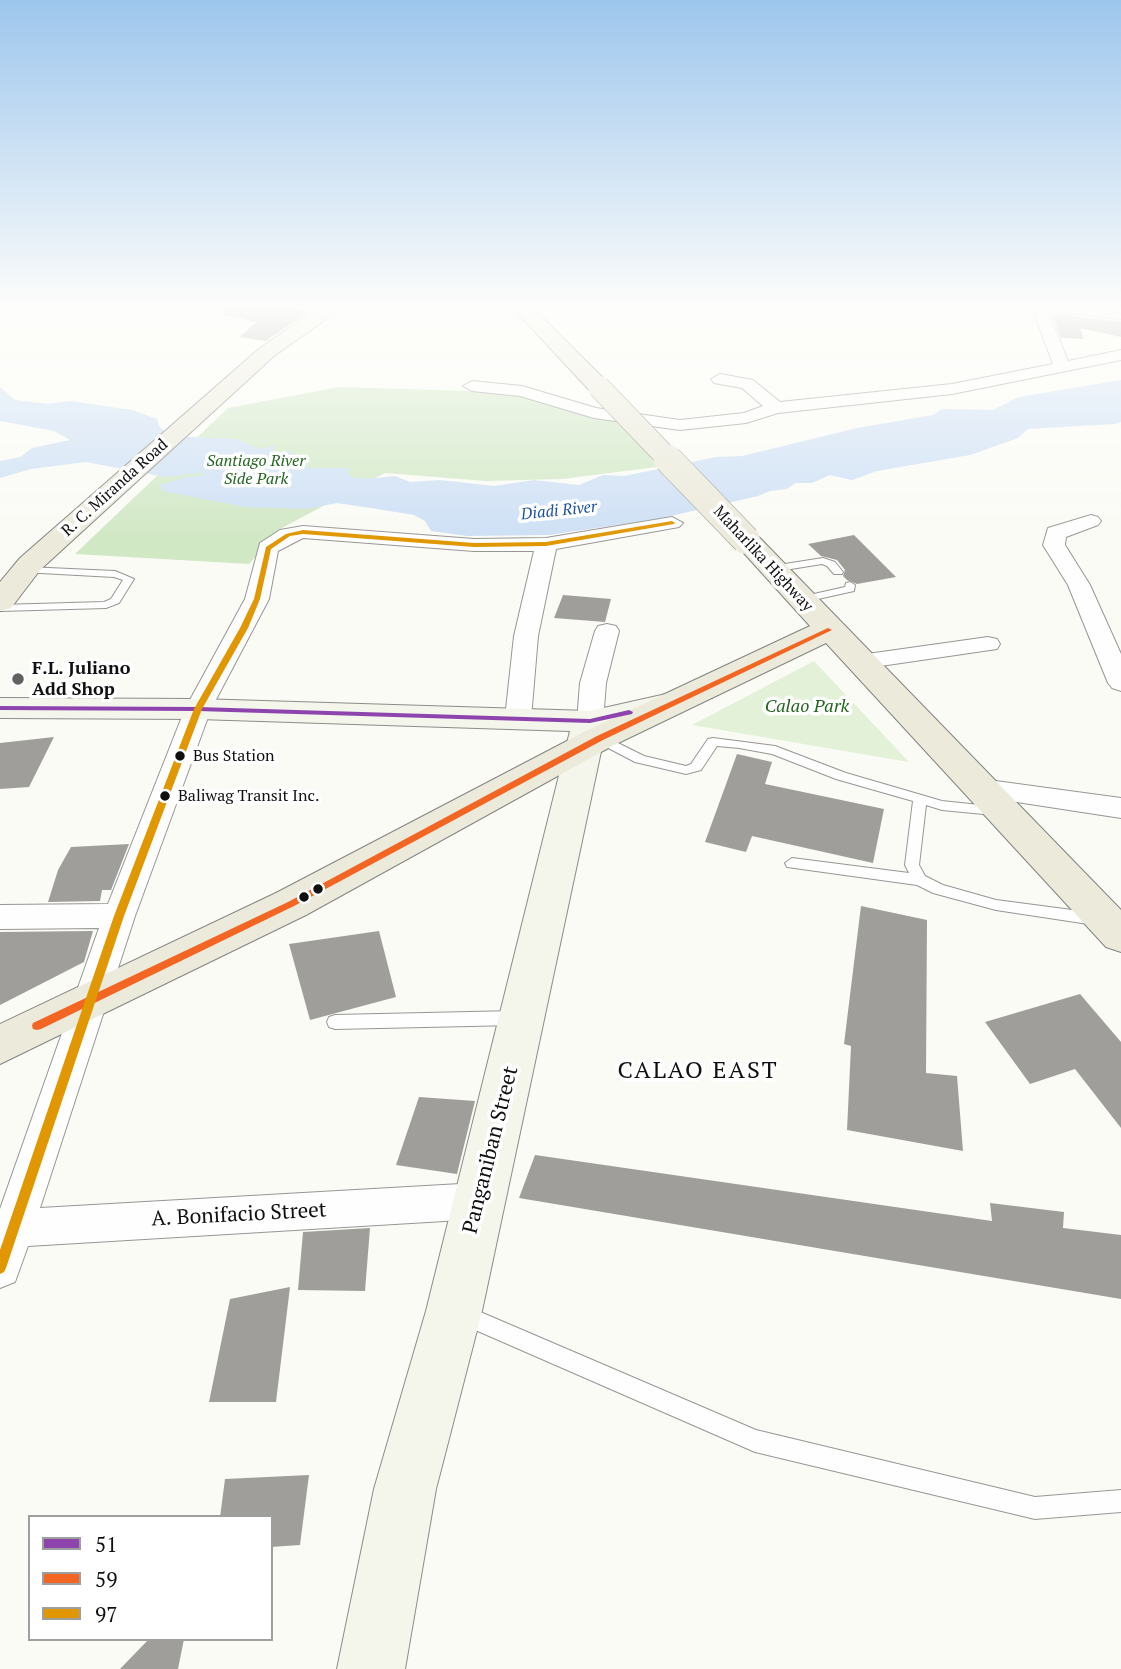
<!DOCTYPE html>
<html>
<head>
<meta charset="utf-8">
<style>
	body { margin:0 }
	#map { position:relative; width:1121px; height:1669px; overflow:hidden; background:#fbfbf6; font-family:"PT Serif",serif }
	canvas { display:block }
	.legend { position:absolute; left:28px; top:1515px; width:245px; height:126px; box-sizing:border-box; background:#fff; border:2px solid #9f9f9f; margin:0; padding:9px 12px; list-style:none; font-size:21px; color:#101010 }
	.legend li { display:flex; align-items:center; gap:14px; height:35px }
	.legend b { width:35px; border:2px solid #9f9f9f }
</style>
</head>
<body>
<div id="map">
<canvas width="1121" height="1669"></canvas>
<ul class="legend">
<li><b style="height:9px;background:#8e44ad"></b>51</li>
<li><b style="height:9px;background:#f26522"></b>59</li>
<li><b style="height:9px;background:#e09702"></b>97</li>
</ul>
</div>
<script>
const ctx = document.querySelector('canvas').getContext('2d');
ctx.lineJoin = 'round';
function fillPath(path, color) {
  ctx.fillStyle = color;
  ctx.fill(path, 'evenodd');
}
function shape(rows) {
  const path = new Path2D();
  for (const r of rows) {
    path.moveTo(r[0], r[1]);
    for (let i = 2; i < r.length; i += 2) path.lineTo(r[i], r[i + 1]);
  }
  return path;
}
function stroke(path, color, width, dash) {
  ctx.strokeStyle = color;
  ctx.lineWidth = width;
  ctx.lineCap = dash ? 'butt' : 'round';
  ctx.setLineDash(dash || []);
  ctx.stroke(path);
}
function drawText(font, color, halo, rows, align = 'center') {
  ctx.font = font + ' "PT Serif",serif';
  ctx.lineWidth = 7;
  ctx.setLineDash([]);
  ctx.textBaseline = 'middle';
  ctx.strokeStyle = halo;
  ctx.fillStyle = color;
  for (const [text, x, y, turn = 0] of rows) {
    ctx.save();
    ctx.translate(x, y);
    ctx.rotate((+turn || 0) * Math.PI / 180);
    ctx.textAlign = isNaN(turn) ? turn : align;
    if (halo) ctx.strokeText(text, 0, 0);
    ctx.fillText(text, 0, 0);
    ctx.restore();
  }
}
fillPath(shape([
	[814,661,909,762,692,725]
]), '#e2f1d7');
fillPath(shape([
	[339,387,532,393,624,417,657,467,562,479,486,481,385,473,280,529,249,564,75,554,228,408]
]), '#d1e8c5');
fillPath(shape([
	[1121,380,1121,422,1115,424,1028,429,1018,438,970,455,877,471,852,480,830,475,812,483,795,483,787,489,770,491,758,496,658,519,549,535,467,536,431,531,425,521,414,515,371,508,337,503,306,509,245,507,162,491,160,485,186,477,207,475,199,473,165,477,86,462,31,469,0,478,0,461,20,457,32,448,70,440,54,431,0,421,0,387,15,400,48,404,70,401,132,410,157,419,159,426,169,436,237,439,260,449,276,445,271,453,287,451,297,455,308,468,348,468,350,477,367,479,395,476,410,482,440,480,494,486,534,480,579,485,603,475,624,476,716,457,742,456,857,428,933,415,942,409,993,410,1019,397]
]), '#cee0f5');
fillPath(shape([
	[224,305,288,305,309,312,266,341,239,337,257,322,223,315],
	[1052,314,1121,322,1121,337,1080,328,1084,339,1061,338],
	[854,535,896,577,857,584,847,580,843,576,845,570,837,560,821,556,808,544],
	[563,595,611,599,605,622,554,618],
	[54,737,29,787,0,789,0,743],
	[737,754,772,762,765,784,884,809,873,863,752,836,746,852,705,842],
	[129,844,111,890,102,890,100,901,48,902,58,870,71,847],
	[861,906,927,920,926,1073,957,1076,963,1151,847,1130,851,1046,844,1044],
	[93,931,84,962,0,1005,0,932],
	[379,931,396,997,310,1020,289,944],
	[1080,994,1121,1042,1121,1128,1075,1069,1030,1084,985,1022],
	[419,1097,475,1101,457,1174,396,1165],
	[535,1155,992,1221,990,1203,1064,1212,1063,1228,1121,1235,1121,1299,519,1198],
	[370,1228,365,1291,298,1290,303,1232],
	[290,1287,276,1402,209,1402,230,1299],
	[309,1475,300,1545,271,1547,271,1517,220,1517,225,1479],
	[149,1639,184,1639,178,1669,120,1669]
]), '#9f9e9b');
const lane = shape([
	[823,558,835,562,843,572,842,574,834,574,827,566,822,564,772,572,767,569,772,566,823,558],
	[26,567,115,571,134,579,119,603,106,608,0,611,0,605,104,602,111,599,123,580,114,577,22,572,22,568,26,567],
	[850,582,855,585,854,591,800,603,795,600,796,598,845,587,846,583,850,582],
	[600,734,644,756,686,766,691,764,708,739,713,738,775,746,846,773,942,801,999,807,1001,810,999,813,994,815,942,810,926,805,919,865,925,876,943,885,996,900,1095,913,1100,915,1103,919,1100,923,1095,925,996,910,933,893,917,885,787,867,785,863,792,858,909,873,905,865,913,801,836,779,772,754,739,748,717,746,701,770,686,774,635,762,595,741,594,738,595,735,600,734],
	[515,1011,521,1013,523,1018,521,1023,515,1025,335,1029,329,1027,327,1022,329,1017,335,1015,515,1011],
	[464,1305,756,1430,1035,1497,1121,1490,1121,1512,1035,1519,755,1452,457,1322,454,1315,457,1308,464,1305]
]);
const street = shape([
	[295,305,329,305,337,310,329,315,295,305],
	[1031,305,1121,309,1121,319,1048,311,1068,361,1121,350,1121,360,952,394,778,413,746,423,680,430,594,418,520,396,472,391,463,386,472,381,522,386,596,408,680,420,744,413,763,406,742,388,714,383,711,379,720,374,753,380,780,402,952,384,1053,364,1031,305],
	[1091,515,1098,517,1101,521,1098,525,1066,537,1065,545,1090,585,1121,654,1121,691,1112,688,1108,683,1068,585,1043,545,1048,528,1091,515],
	[672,517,683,523,679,527,556,549,538,636,531,718,527,724,518,726,509,724,505,718,514,636,534,551,474,551,303,538,278,551,269,599,211,709,135,916,40,1208,478,1183,492,1188,498,1201,492,1214,478,1219,28,1246,15,1282,0,1288,0,1209,99,928,0,929,0,905,108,904,185,709,245,599,260,543,280,530,303,526,474,539,546,538,672,517],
	[607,624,616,626,619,631,606,683,603,721,599,727,590,729,581,727,577,721,580,683,595,631,598,626,607,624],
	[988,637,997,639,1000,644,997,649,860,669,851,667,848,662,851,657,860,655,988,637],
	[981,779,1121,798,1121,818,971,795,967,788,971,781,981,779]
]);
const secondary = shape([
	[675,692,687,695,692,702,687,709,606,728,482,1311,436,1489,405,1669,337,1669,374,1489,426,1311,570,731,198,719,0,718,0,698,198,699,590,711,675,692]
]);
const primary = shape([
	[323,305,346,305,274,356,40,570,11,608,0,611,0,582,20,558,260,348,323,305],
	[510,305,530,305,607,382,610,387,607,392,591,392,510,305],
	[746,532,756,534,1121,910,1121,952,1106,947,826,643,612,746,306,915,0,1064,0,1024,276,893,588,730,810,626,732,540,736,534,746,532]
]);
stroke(lane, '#969694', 2);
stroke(street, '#969694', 2);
stroke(secondary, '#8c8c8a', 2);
stroke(primary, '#838381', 2);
fillPath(lane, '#fefefe');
fillPath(street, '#fefefe');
fillPath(secondary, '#f4f5eb');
fillPath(primary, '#eceadb');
const primaryBridgeFar1 = shape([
	[599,387,670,461]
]);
const primaryBridge = shape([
	[668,459,746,540]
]);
stroke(primaryBridgeFar1, '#838381', 23, []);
stroke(primaryBridge, '#838381', 29, []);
stroke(primaryBridgeFar1, '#eceadb', 22);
stroke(primaryBridge, '#eceadb', 28);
fillPath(shape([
	[0,706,198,707,590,719,629,710,633,712,632,714,590,723,198,711,0,710,0,706]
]), '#8e44ad');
fillPath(shape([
	[828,628,832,630,830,631,603,740,294,906,41,1029,37,1030,33,1029,32,1026,33,1023,288,902,597,736,828,628]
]), '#f26522');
fillPath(shape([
	[672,521,675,523,674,524,546,546,474,547,303,534,290,536,271,549,260,599,248,628,202,709,124,916,6,1268,4,1272,0,1274,0,1250,114,916,194,709,240,628,254,599,266,547,286,534,303,530,474,543,546,542,672,521]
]), '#e09702');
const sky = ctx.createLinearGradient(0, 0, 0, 539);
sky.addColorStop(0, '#9dc6ed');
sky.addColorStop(0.57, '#fdfdfb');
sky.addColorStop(1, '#fdfdfb00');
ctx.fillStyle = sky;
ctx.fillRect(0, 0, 1121, 539);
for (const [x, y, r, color] of [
	[18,679,7,"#626260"],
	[180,756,6,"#101010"],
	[165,796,6,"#101010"],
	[318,889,6,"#101010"],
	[304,897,6,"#101010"]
]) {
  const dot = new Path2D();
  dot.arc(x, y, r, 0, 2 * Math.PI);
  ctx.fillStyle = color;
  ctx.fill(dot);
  stroke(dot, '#fff', 2.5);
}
drawText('italic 16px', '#256622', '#fff', [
	["Santiago River",256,461],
	["Side Park",256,479]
]);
drawText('16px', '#101010', '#fff', [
	["R. C. Miranda Road",115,488,-42],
	["Maharlika Highway",763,559,47]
]);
drawText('italic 16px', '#1d519d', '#fff', [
	["Diadi River",559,511,-6]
]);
drawText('16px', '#101010', '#fff', [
	["Bus Station",193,756],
	["Baliwag Transit Inc.",178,796]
], 'left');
drawText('bold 18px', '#101010', '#fff', [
	["F.L. Juliano",32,669],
	["Add Shop",32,690]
], 'left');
drawText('italic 18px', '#256622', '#fff', [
	["Calao Park",807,707]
]);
drawText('21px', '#101010', '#fff', [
	["Panganiban Street",491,1150,-76],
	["A. Bonifacio Street",239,1215,-3]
]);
ctx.letterSpacing = '2px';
drawText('24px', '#101010', '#fff', [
	["CALAO EAST",698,1071]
]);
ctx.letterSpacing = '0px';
</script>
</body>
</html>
